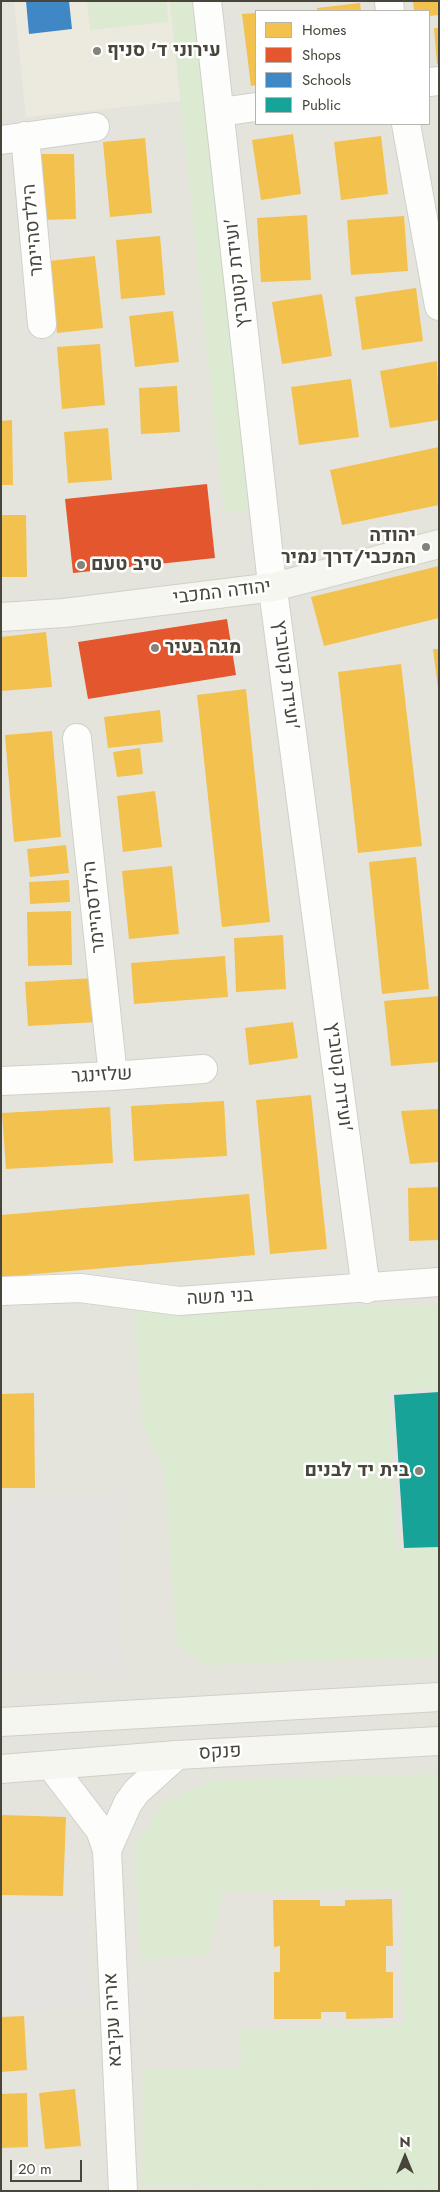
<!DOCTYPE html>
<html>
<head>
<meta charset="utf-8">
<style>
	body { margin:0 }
	#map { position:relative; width:440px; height:2192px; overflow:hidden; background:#f2f2ee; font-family:Jost,sans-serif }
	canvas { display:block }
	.frame { position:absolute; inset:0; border:2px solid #48453a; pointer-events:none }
	.legend { position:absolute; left:255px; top:10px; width:175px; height:115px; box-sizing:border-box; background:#fff; border:1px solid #b6b5b0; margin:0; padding:6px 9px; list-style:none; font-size:15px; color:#48453a }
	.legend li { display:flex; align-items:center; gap:10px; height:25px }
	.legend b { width:25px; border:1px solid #b6b5b0 }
	.north { position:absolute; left:380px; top:2132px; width:50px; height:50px; -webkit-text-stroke:4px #fff; paint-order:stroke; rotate:0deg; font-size:14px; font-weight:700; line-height:20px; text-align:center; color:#48453a }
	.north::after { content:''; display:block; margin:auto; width:18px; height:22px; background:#48453a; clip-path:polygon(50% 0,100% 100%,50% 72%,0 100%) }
	.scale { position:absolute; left:10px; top:2160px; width:72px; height:22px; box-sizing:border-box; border:2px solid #48453a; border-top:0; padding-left:6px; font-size:15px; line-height:18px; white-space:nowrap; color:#48453a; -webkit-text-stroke:4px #fff; paint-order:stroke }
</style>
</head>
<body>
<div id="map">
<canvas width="440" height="2192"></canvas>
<div class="frame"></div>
<ul class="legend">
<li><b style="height:14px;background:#f2c14e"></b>Homes</li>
<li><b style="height:14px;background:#e4572e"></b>Shops</li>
<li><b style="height:14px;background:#3f88c5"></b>Schools</li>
<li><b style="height:14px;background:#17a398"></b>Public</li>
</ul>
<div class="north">N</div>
<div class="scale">20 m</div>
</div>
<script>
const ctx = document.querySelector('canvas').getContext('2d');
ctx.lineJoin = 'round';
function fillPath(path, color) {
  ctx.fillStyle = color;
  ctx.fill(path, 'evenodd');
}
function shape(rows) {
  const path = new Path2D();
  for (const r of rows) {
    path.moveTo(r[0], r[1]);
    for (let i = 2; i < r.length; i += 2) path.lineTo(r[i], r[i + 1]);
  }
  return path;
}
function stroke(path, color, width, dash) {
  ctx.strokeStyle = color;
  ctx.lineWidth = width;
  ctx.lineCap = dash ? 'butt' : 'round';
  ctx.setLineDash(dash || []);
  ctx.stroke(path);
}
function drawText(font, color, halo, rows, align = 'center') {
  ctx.font = font + ' Jost,Heebo,sans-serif';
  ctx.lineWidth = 5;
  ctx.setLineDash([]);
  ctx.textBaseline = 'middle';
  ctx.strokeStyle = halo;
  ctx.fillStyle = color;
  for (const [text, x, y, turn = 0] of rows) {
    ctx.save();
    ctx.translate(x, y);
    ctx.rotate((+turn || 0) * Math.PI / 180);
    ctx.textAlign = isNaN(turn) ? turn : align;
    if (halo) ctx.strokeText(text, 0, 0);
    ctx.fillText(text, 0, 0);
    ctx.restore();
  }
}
fillPath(shape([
	[1,1,439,1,439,2191,1,2191],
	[256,11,429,11,429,124,256,124]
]), '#e5e4dc');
fillPath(shape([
	[14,1,170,1,181,101,26,117]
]), '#eceade');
fillPath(shape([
	[87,1,166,1,169,22,90,30],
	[170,1,196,1,250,511,224,513],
	[439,1305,439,1389,388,1392,396,1547,439,1546,439,1657,206,1665,177,1645,165,1474,143,1424,134,1309],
	[439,1774,439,2190,142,2185,143,2070,241,2068,240,2030,403,2026,401,1889,223,1892,208,1955,141,1960,134,1847,163,1802,215,1780]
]), '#dcead1');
fillPath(shape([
	[114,1497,122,1665,1,1672,1,1501],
	[86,1910,90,2007,1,2011,1,1913]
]), '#e4e3df');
fillPath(shape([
	[413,1,439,1,439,15,429,16,429,11,414,11],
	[360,3,361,11,317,11,317,8],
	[256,13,256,85,251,86,242,14],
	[434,28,439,28,439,64,437,64],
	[293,134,301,194,261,200,252,140],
	[381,136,388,194,341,200,334,142],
	[145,138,152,213,110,217,103,142],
	[37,154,74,154,76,219,39,220],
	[307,215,311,280,261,282,257,218],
	[404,216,408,271,351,275,347,220],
	[160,236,165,295,121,299,116,240],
	[95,256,103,328,57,333,49,261],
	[416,288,423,341,362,350,355,297],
	[322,294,332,356,282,364,272,302],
	[173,311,179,362,135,367,129,316],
	[100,344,105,405,62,409,57,347],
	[437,361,439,420,390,428,380,371],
	[351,379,359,437,299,445,291,387],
	[177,386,180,432,141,434,139,388],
	[12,420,13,485,1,485,1,421],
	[108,428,112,480,68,483,64,432],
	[439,447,439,505,342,525,330,470],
	[1,515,26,515,27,577,1,577],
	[439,566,439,618,324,646,311,597],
	[46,632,52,687,1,691,1,637],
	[433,649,439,649,439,688,438,688],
	[401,664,422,846,358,853,338,672],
	[246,689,270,922,222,927,197,695],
	[160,710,163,742,108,748,104,717],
	[52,731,61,837,14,842,5,735],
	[140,748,143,774,117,777,113,752],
	[155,791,162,847,123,852,117,796],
	[66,845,69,873,30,877,27,849],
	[416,857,429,989,382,994,369,862],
	[172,866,179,934,129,939,122,871],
	[69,880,70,902,30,904,29,882],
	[71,911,72,965,28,966,27,912],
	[283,935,286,989,236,992,234,938],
	[225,956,228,997,134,1004,131,963],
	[95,978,98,1022,28,1026,25,982],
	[439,996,439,1062,391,1066,384,1001],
	[293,1022,298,1058,249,1065,245,1028],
	[311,1095,327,1249,270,1254,256,1100],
	[224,1101,227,1156,134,1161,131,1106],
	[110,1107,113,1163,6,1169,2,1113],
	[439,1109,439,1162,410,1164,401,1111],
	[439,1187,439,1240,409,1241,408,1188],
	[249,1194,255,1255,1,1277,1,1215],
	[34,1393,35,1488,1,1488,1,1394],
	[1,1815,66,1817,63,1896,1,1895],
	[392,1899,393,1946,386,1946,386,1972,393,1972,393,2018,346,2019,346,2012,321,2012,321,2019,274,2019,274,1972,280,1972,280,1946,274,1947,273,1900,320,1900,320,1906,345,1906,345,1900],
	[24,2016,27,2070,1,2072,1,2017],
	[75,2089,81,2146,45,2149,39,2093],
	[27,2093,28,2147,1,2148,1,2094]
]), '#f2c14e');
fillPath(shape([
	[207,484,215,558,73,573,65,499],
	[227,619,236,675,88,699,78,642]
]), '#e4572e');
fillPath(shape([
	[26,1,69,1,72,29,29,34]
]), '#3f88c5');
fillPath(shape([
	[439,1392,439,1547,404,1548,394,1395]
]), '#17a398');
const street = shape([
	[207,1,271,575,366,1289],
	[389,1,390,11],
	[429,82,439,81],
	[220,112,256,107],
	[406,124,439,306],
	[25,136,42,324],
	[1,140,95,127],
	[77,738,113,1076],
	[1,1081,113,1076,203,1069],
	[1,1291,80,1288,179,1301,439,1282],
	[52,1767,100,1830,107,1850,123,2191],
	[107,1850,128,1803,137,1791,177,1755]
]);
const secondary = shape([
	[1,617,64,613,274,587,439,544],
	[1,1722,439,1697],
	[1,1769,177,1755,439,1741]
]);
stroke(street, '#d0d0cb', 30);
stroke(secondary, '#d0d0c6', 30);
stroke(street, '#fdfdfc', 28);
stroke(secondary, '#f6f6f1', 28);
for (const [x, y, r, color] of [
	[97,51,5,"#848279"],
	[426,547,5,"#848279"],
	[81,565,5,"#848279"],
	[155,648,5,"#848279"],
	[419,1471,5,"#848279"]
]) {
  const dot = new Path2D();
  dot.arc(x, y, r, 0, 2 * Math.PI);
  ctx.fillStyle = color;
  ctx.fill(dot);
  stroke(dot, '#fff', 2);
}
drawText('bold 19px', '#48453a', '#fff', [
	["עירוני ד' סניף",107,51],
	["יהודה",416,536,"right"],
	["המכבי/דרך נמיר",416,558,"right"],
	["טיב טעם",91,565],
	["מגה בעיר",165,648],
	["בית יד לבנים",409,1471,"right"]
], 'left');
drawText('19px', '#48453a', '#fff', [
	["הילדסהיימר",34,230,-95],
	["ועידת קטוביץ'",238,273,-96],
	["יהודה המכבי",222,593,-7],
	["ועידת קטוביץ'",285,675,83],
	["הילדסהיימר",95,907,-96],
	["שלזינגר",102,1076,-3],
	["ועידת קטוביץ'",338,1077,83],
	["בני משה",220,1298,-3],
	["פנקס",220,1753,-3],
	["אריה עקיבא",114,2020,-93]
]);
</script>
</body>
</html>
